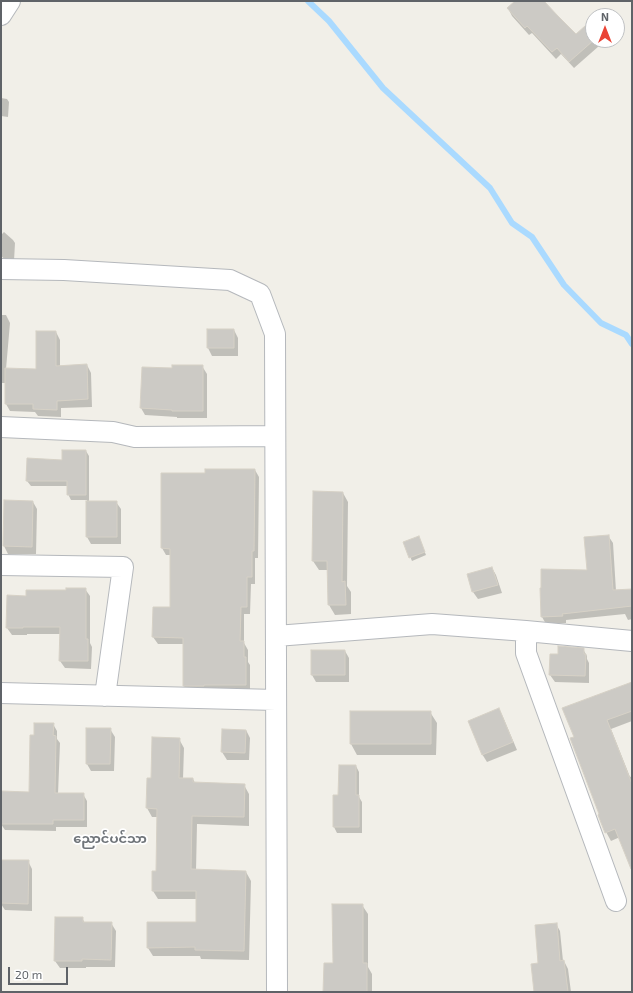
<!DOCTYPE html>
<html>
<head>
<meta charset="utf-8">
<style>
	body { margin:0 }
	#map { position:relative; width:633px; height:993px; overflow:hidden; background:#f1efe8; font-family:"Exo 2",sans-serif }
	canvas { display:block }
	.frame { position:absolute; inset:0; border:2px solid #5f6368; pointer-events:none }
	.north { position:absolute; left:585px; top:8px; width:40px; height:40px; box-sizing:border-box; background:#fff; border:1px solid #bfc1c3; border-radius:50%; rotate:0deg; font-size:11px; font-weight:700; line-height:16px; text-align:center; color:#5f6368 }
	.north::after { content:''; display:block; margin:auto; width:14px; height:18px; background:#ea4335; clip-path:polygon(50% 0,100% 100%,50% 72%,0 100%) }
	.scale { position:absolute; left:8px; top:967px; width:60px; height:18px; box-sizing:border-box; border:2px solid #5f6368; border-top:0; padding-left:5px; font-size:12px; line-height:14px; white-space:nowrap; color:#5f6368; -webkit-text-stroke:3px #fff; paint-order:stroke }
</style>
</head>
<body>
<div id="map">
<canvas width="633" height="993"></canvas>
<div class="frame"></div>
<div class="north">N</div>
<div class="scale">20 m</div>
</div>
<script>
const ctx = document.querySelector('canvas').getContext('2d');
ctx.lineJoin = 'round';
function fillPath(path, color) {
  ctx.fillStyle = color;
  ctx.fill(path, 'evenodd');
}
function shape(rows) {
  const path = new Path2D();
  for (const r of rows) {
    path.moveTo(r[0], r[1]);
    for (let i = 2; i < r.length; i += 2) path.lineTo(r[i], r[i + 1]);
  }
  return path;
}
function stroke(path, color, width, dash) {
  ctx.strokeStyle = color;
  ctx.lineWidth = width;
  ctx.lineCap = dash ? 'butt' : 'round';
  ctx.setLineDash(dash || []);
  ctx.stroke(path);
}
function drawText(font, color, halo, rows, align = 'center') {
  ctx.font = font + ' "Exo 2","Noto Sans Myanmar",sans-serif';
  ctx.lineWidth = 3.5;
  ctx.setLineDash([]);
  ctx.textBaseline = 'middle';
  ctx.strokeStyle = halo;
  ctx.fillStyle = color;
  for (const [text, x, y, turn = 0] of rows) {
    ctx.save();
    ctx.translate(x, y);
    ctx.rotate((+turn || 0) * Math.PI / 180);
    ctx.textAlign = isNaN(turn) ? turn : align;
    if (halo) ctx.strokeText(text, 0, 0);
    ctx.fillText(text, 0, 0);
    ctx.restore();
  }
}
fillPath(shape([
	[516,1,543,1,576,36,596,40,599,46,574,68,561,54,556,59,532,33,529,35,512,16,508,8],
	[1,98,7,99,9,102,8,117,1,116],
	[4,232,13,240,15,243,14,261,7,261,1,256,1,235],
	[1,315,6,315,10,323,6,369,37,370,56,332,60,340,60,366,87,365,91,373,92,407,61,408,61,417,38,416,35,412,10,411,6,404,6,383,1,383],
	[208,330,234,330,238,338,238,356,212,356,208,348],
	[202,366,207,374,207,418,177,418,177,417,145,415,141,408,173,369],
	[86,451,89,456,89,502,116,502,121,509,121,544,91,544,87,537,87,500,71,500,68,494,68,486,31,486,27,481,63,461],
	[255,470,259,477,258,558,255,558,255,584,251,584,250,614,244,614,244,643,248,650,248,662,250,665,250,692,189,693,184,686,184,644,158,644,153,637,154,608,171,608,171,555,166,555,162,548,162,474,206,474],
	[343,493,348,502,347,586,351,592,351,614,335,615,329,605,328,570,319,570,313,561],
	[5,501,33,502,37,509,36,554,8,554,4,546],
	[609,537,613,543,616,591,632,590,632,619,628,620,625,614,566,620,566,623,546,624,542,617,541,589,588,571],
	[420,540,426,555,412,561,404,543],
	[492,568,496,575,502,593,478,599,473,592,468,575],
	[85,589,90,596,90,643,92,647,91,669,65,668,60,661,61,634,27,634,27,635,12,635,7,628,27,597],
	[583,649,587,656,587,659,589,663,589,683,555,682,550,675,559,655],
	[345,651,349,658,349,682,316,682,312,675],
	[632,683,632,721,611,729,630,777,632,776,632,868,620,837,611,841,606,832,575,738],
	[499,709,503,717,517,750,487,762,482,754],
	[430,712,437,723,436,755,357,755,351,744],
	[53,724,57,731,57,739,60,743,58,794,83,794,87,801,87,827,56,827,56,831,5,830,1,824,1,792,30,793,34,736],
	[110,729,115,737,114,771,91,771,87,764],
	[223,730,246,730,250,738,249,760,227,760,222,752],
	[179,739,184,748,183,779,193,779,195,783,244,785,249,794,249,826,197,824,196,871,246,872,251,881,249,960,201,959,200,956,153,956,148,948,197,923,197,899,158,899,153,891,157,872,158,817,152,817,147,808,148,779,152,779],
	[356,766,359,772,359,797,362,802,362,833,337,833,334,827,334,796,339,796],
	[1,861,28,861,32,869,32,911,5,910,1,904],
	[362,905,368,914,368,967,372,974,372,992,324,992,334,964],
	[82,918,85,923,111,923,116,931,115,967,86,967,86,968,60,968,55,961],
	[556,924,560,931,563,961,564,961,568,969,571,992,535,992,540,964]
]), '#0003');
stroke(shape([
	[308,1,329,21,383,88,490,188,512,223,532,237,564,285,601,323,626,335,632,344]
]), '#aadaff', 6);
const building = shape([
	[515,1,544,1,558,16,576,34,585,26,593,35,594,40,569,62,557,48,552,52,527,26,525,28,507,8,515,1],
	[207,329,234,329,234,348,207,348,207,329],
	[36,331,56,331,56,366,87,364,88,399,57,401,57,410,33,409,33,404,5,404,5,368,36,369,36,331],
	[172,365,203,365,203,411,172,411,172,410,140,408,142,367,172,368,172,365],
	[62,450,86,450,86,495,67,495,67,481,26,481,27,458,62,460,62,450],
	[205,469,255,469,254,551,252,551,252,577,247,577,247,607,241,607,240,641,244,641,244,657,246,657,246,685,204,685,204,686,183,686,183,638,152,637,153,607,170,607,170,549,161,548,161,473,205,473,205,469],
	[313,491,343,492,342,582,345,581,346,605,328,605,327,561,312,561,313,491],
	[4,500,33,501,32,547,3,546,4,500],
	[86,501,117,501,117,537,86,537,86,501],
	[609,535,613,590,632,589,632,606,562,614,563,616,541,617,540,588,541,588,541,569,587,570,584,537,609,535],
	[419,536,425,552,409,558,403,542,419,536],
	[492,567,498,585,472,592,467,574,492,567],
	[66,588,86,588,86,639,88,639,88,661,59,661,60,627,23,627,23,628,6,628,7,595,26,596,26,590,66,590,66,588],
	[558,646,584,648,584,654,586,654,585,676,549,675,550,654,558,654,558,646],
	[311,650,345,650,345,675,311,675,311,650],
	[632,682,632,711,607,720,632,784,632,868,631,869,615,829,605,833,598,815,599,814,570,738,574,737,562,708,632,682],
	[499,708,513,742,482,755,468,721,499,708],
	[350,711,431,711,431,744,350,744,350,711],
	[34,723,54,723,53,735,56,736,55,793,84,793,84,820,53,820,53,824,1,824,1,791,29,792,30,735,34,735,34,723],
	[86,728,111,728,110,764,86,764,86,728],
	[222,729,246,730,245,753,221,752,222,729],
	[152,737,180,738,179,778,193,778,193,782,245,784,244,817,192,816,191,869,246,871,244,951,195,950,195,947,147,948,147,922,196,922,196,891,152,891,152,871,156,871,157,809,146,808,147,778,151,778,152,737],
	[339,765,356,765,356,795,359,795,359,827,333,827,333,795,338,795,339,765],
	[1,860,29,860,28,904,1,903,1,860],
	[332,904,363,904,363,963,367,963,367,992,323,992,324,963,333,963,332,904],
	[55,917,83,917,83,922,112,922,111,960,82,959,82,961,54,961,55,917],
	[557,923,560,961,564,960,568,992,534,992,531,964,538,963,535,925,557,923]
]);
fillPath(building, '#cccac5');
stroke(building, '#d6d1c6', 1);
const minor = shape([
	[1,15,10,1],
	[1,269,64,270,230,280,260,294,275,334,277,992],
	[1,427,113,432,135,437,275,436],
	[1,565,123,567,105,696],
	[526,631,526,653,616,901],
	[276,636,432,624,526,631,632,641],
	[1,693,276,700]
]);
stroke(minor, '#b5b8bc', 22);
stroke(minor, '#fff', 20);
drawText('bold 13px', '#70757a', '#fff', [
	["ညောင်ပင်သာ",110,839]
]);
</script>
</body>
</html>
